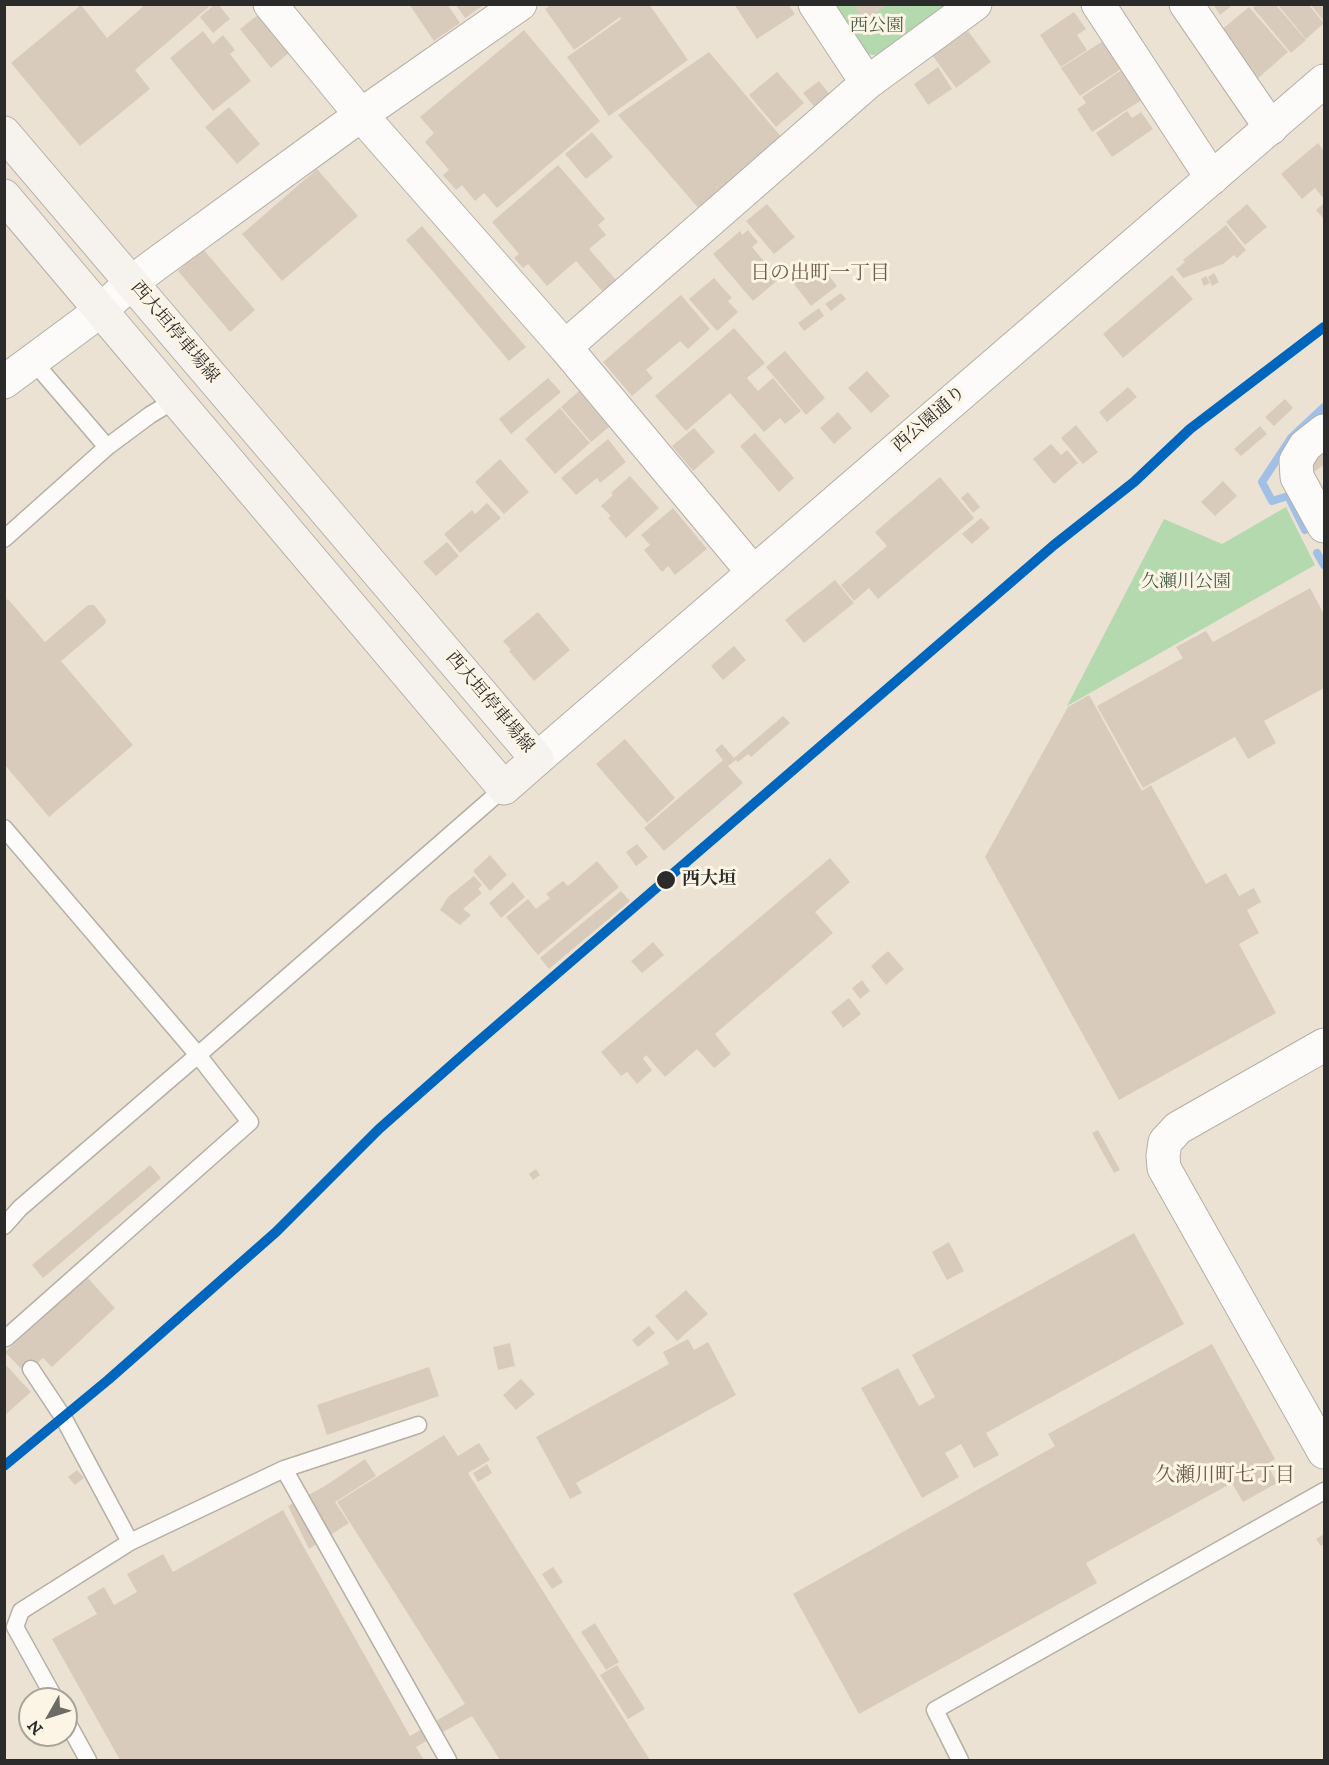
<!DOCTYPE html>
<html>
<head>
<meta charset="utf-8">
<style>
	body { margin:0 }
	#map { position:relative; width:1329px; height:1765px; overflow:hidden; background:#ebe2d4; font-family:"IM FELL DW Pica",serif }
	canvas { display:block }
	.frame { position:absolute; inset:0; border:6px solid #2b2b2b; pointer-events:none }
	.north { position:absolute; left:18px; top:1687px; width:60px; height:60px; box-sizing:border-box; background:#fcf5e5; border:2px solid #a8a49b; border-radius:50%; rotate:231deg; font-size:16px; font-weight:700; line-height:24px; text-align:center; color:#2b2b2b }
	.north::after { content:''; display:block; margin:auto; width:21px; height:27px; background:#6e6b66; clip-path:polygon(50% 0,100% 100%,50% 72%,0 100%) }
</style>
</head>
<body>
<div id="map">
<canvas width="1329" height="1765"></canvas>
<div class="frame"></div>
<div class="north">N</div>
</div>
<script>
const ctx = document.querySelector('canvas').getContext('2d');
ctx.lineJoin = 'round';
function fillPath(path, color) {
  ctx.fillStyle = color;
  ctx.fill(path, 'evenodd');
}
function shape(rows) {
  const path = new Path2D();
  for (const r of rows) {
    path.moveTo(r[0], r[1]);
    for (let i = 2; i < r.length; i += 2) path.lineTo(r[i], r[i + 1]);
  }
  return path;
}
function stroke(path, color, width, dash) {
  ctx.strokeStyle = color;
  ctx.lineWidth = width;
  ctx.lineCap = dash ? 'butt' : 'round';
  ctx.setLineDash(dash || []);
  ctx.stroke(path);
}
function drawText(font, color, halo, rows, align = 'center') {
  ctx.font = font + ' "IM FELL DW Pica","Noto Serif JP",serif';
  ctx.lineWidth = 6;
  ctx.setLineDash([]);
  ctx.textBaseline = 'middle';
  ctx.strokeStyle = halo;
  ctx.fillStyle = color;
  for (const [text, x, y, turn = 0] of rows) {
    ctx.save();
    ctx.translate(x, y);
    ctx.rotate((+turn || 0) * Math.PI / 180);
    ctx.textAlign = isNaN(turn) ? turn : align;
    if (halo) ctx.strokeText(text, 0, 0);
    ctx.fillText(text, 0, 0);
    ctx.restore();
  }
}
fillPath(shape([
	[832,5,950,5,878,56,864,53],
	[1286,507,1315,565,1067,706,1164,519,1222,544]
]), '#b5d9ae');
stroke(shape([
	[1305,530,1288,496,1272,501,1262,482,1291,438,1324,407],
	[1317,553,1324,565]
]), '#a1c0e5', 8);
fillPath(shape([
	[146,4,212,4,135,70,150,89,80,146,11,63,81,5,107,38],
	[215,4,218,4,230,19,213,33,200,17],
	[409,4,447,4,460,23,434,41],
	[455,4,485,4,465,18],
	[552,4,649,4,688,60,609,116,567,57,621,19,620,17,574,50,545,9],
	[734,4,788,4,795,14,757,39],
	[853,4,882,4,884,8,864,21],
	[1213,4,1234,4,1220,15],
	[1257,4,1275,4,1306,40,1291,53,1253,8],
	[1277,4,1308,4,1324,23,1306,39],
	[1310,4,1324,4,1324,21],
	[1249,7,1288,52,1257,79,1220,31],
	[1074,12,1086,29,1077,35,1087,50,1061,67,1040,35],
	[259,14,290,52,271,68,240,29],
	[524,30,600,121,497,208,484,193,475,201,462,185,456,190,443,175,449,170,425,142,434,133,420,117],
	[203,31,213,44,223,35,235,50,230,54,251,81,213,111,170,58],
	[968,31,991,62,956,88,933,56],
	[1103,41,1121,69,1080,96,1061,68],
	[709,52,783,139,700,210,618,115],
	[938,67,952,89,928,105,914,84],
	[1123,69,1143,99,1092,132,1077,109,1086,103,1082,97],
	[777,72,804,103,776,127,749,95],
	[819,81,832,97,817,110,803,93],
	[229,107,260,144,237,164,205,127],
	[1127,111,1132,118,1141,112,1153,129,1112,157,1096,133],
	[592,132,613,157,586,179,565,154],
	[1318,143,1324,151,1324,199,1315,188,1302,199,1281,174],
	[558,165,605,219,598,225,606,235,589,249,616,280,603,292,576,261,547,286,528,264,523,268,514,258,519,254,492,222],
	[317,169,358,216,282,281,242,234],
	[1324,203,1324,219,1316,210],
	[767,204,795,237,774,254,746,221],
	[1247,204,1267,227,1245,245,1226,222],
	[1226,225,1246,250,1237,258,1234,255,1223,264,1183,278,1176,269,1185,262,1183,260],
	[422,226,526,347,509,361,406,240],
	[748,230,758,242,752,247,779,279,753,301,713,254,740,231,742,235],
	[203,249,255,310,230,332,178,271],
	[817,260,837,286,811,306,791,280],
	[1214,273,1219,282,1212,286,1208,277],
	[1172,275,1193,299,1123,358,1103,334],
	[1206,276,1210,283,1204,286,1201,279],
	[714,278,732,298,728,301,738,312,717,331,689,299],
	[841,293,846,299,831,311,825,304],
	[681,295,710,329,688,349,680,341,646,370,653,378,632,396,603,362],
	[819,308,824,316,804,331,798,323],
	[734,328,765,363,747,378,758,391,773,378,801,411,785,424,780,418,764,432,730,393,686,431,655,396],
	[785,351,825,398,806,415,766,367],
	[867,371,890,396,871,413,848,388],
	[548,378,561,392,511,434,499,419],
	[1128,387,1137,397,1107,422,1099,412],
	[579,391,609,427,591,442,561,407],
	[1285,399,1293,408,1274,426,1265,417],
	[560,408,590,443,555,474,525,439],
	[838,412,852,428,834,444,820,428],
	[1076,425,1098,452,1083,464,1061,438],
	[1260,426,1267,434,1241,456,1234,449],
	[694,428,715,452,693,471,672,446],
	[755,433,794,478,779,492,740,446],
	[608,439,626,462,600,483,597,478,576,495,561,478],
	[1051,444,1061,455,1067,450,1078,463,1054,484,1033,459],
	[1324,445,1324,465,1312,473,1306,462],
	[500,459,529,492,504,514,475,482],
	[630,476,659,508,626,538,608,518,611,516,601,506,613,495,611,493],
	[940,477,974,518,878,599,869,588,854,601,841,585,887,546,875,532],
	[1223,481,1237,496,1215,516,1201,502],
	[968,492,980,507,973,513,961,498],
	[487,503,501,518,460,553,444,534,472,510,475,514],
	[673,508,707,549,675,575,668,566,662,572,644,550,650,545,641,535],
	[981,518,990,528,972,544,962,534],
	[447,542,459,556,436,576,423,562],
	[835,580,854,603,804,643,785,620],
	[1310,588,1324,614,1324,688,1264,721,1276,743,1248,759,1235,737,1143,788,1097,706,1183,658,1176,647,1206,631,1213,642],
	[8,599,45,642,88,605,94,605,106,620,105,624,61,661,133,745,49,817,4,764,4,602],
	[538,612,570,650,534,681,509,651,511,650,503,641],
	[734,646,746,660,723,680,711,666],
	[1089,695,1142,791,1151,785,1206,884,1226,873,1239,896,1254,888,1261,902,1247,910,1259,933,1239,944,1276,1013,1119,1100,985,857,1068,707],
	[783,716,790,723,751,757,748,754,738,762,736,760,728,766,743,783,664,851,644,828,723,760,715,750,722,744,734,758],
	[625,739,675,798,647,823,596,764],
	[637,844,648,857,636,866,626,852],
	[490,855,507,875,490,891,473,871],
	[830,858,850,882,815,912,833,933,715,1034,731,1054,714,1068,697,1049,665,1077,646,1055,643,1059,652,1070,637,1084,627,1072,621,1076,601,1052],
	[597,861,619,887,538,955,506,917,528,899,536,909,550,898,546,894,563,881,568,886],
	[474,876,482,885,478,889,482,893,463,909,471,915,460,925,440,910,448,897],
	[513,882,525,897,501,918,489,903],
	[621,891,630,901,549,969,540,958],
	[653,942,664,955,642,973,631,961],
	[888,951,904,969,886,985,871,966],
	[862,980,870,991,860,999,852,988],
	[849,998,861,1014,843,1028,831,1012],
	[1098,1130,1120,1170,1114,1173,1092,1133],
	[150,1165,161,1178,43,1278,32,1265],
	[536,1169,540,1175,533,1180,529,1174],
	[1134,1233,1184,1324,986,1433,999,1455,974,1468,961,1444,945,1453,959,1477,922,1498,861,1388,898,1368,919,1406,935,1397,912,1355],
	[949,1242,964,1271,947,1280,932,1252],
	[87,1277,115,1308,52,1367,43,1358,26,1374,5,1352],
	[686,1290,708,1314,677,1341,655,1316],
	[649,1326,655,1333,638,1347,632,1340],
	[688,1339,694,1350,708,1342,736,1395,576,1483,582,1493,570,1499,536,1437,669,1364,663,1352],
	[510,1343,515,1366,498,1370,493,1347],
	[1212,1344,1275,1459,1267,1464,1277,1483,1243,1502,1232,1483,1086,1563,1097,1583,859,1714,793,1594,1055,1446,1048,1434],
	[4,1363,31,1392,4,1416],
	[429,1367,439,1396,327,1435,317,1405],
	[521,1379,535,1394,516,1410,503,1395],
	[444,1435,458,1456,479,1443,490,1460,468,1473,650,1760,500,1760,472,1716,416,1747,424,1760,120,1760,52,1639,97,1614,87,1597,104,1587,114,1605,137,1592,127,1574,163,1554,173,1572,283,1510,410,1736,465,1704,337,1502],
	[365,1459,376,1476,335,1502,349,1523,309,1549,288,1506,325,1486],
	[487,1464,492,1473,478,1482,473,1473],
	[77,1470,84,1478,75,1485,68,1477],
	[1324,1534,1324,1544,1321,1546,1316,1539],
	[553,1567,563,1582,552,1589,542,1574],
	[595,1623,619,1662,606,1670,581,1632],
	[617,1665,645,1709,628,1719,600,1675]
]), '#d9cbbc');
const service = shape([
	[33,361,107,447],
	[4,539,107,447,150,415,175,400],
	[4,828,198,1055,504,788],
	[4,1226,20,1208,198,1055,250,1122,6,1338,4,1336],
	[31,1369,63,1417,130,1542,284,1469,418,1425],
	[284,1469,448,1760],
	[55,1699,15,1627,21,1611,130,1542],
	[66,1720,88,1760],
	[960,1760,935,1710,1324,1491]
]);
const minor = shape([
	[270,4,361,115,565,347,753,572],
	[815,4,867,83],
	[1098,4,1212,178],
	[1186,4,1271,128],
	[565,347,867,83,975,4],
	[4,382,100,311,131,283,156,264,361,115,520,4],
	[1324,431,1305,446,1296,461,1297,477,1324,526]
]);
const tertiary = shape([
	[537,759,1324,81],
	[1324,1045,1178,1128,1165,1142,1163,1156,1164,1168,1324,1452]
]);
const secondary = shape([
	[4,133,537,759,504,788,4,196]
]);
stroke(service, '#b5afa6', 19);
stroke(minor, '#b5afa6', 35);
stroke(tertiary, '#b5afa6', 35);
stroke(secondary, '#b5afa6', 35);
stroke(shape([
	[873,4,889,27,891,26]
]), '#d4d2ce', 4, [1.5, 4.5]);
stroke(service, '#fcfbf9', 16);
stroke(minor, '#fcfbf9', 33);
stroke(tertiary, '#fcfbf9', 33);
stroke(secondary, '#f6f2ee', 33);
stroke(shape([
	[4,1466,108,1380,276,1232,379,1129,473,1046,1054,545,1134,482,1190,429,1324,327]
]), '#0065bd', 10);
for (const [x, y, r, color] of [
	[666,880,10,"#2b2b2b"]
]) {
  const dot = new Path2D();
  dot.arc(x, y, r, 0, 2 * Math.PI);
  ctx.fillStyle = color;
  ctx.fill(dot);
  stroke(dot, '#fcf5e5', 2);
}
drawText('18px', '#475d49', '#fcf5e5', [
	["西公園",877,27],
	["久瀬川公園",1186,583]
]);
drawText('18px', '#2b2b2b', '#fcf5e5', [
	["西大垣停車場線",174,333,50],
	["西公園通り",930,420,-41],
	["西大垣停車場線",489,703,50]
]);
drawText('bold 18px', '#2b2b2b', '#fcf5e5', [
	["西大垣",682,880]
], 'left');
drawText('20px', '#6e5b4c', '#fcf5e5', [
	["日の出町一丁目",820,275],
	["久瀬川町七丁目",1225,1477]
]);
</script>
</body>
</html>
